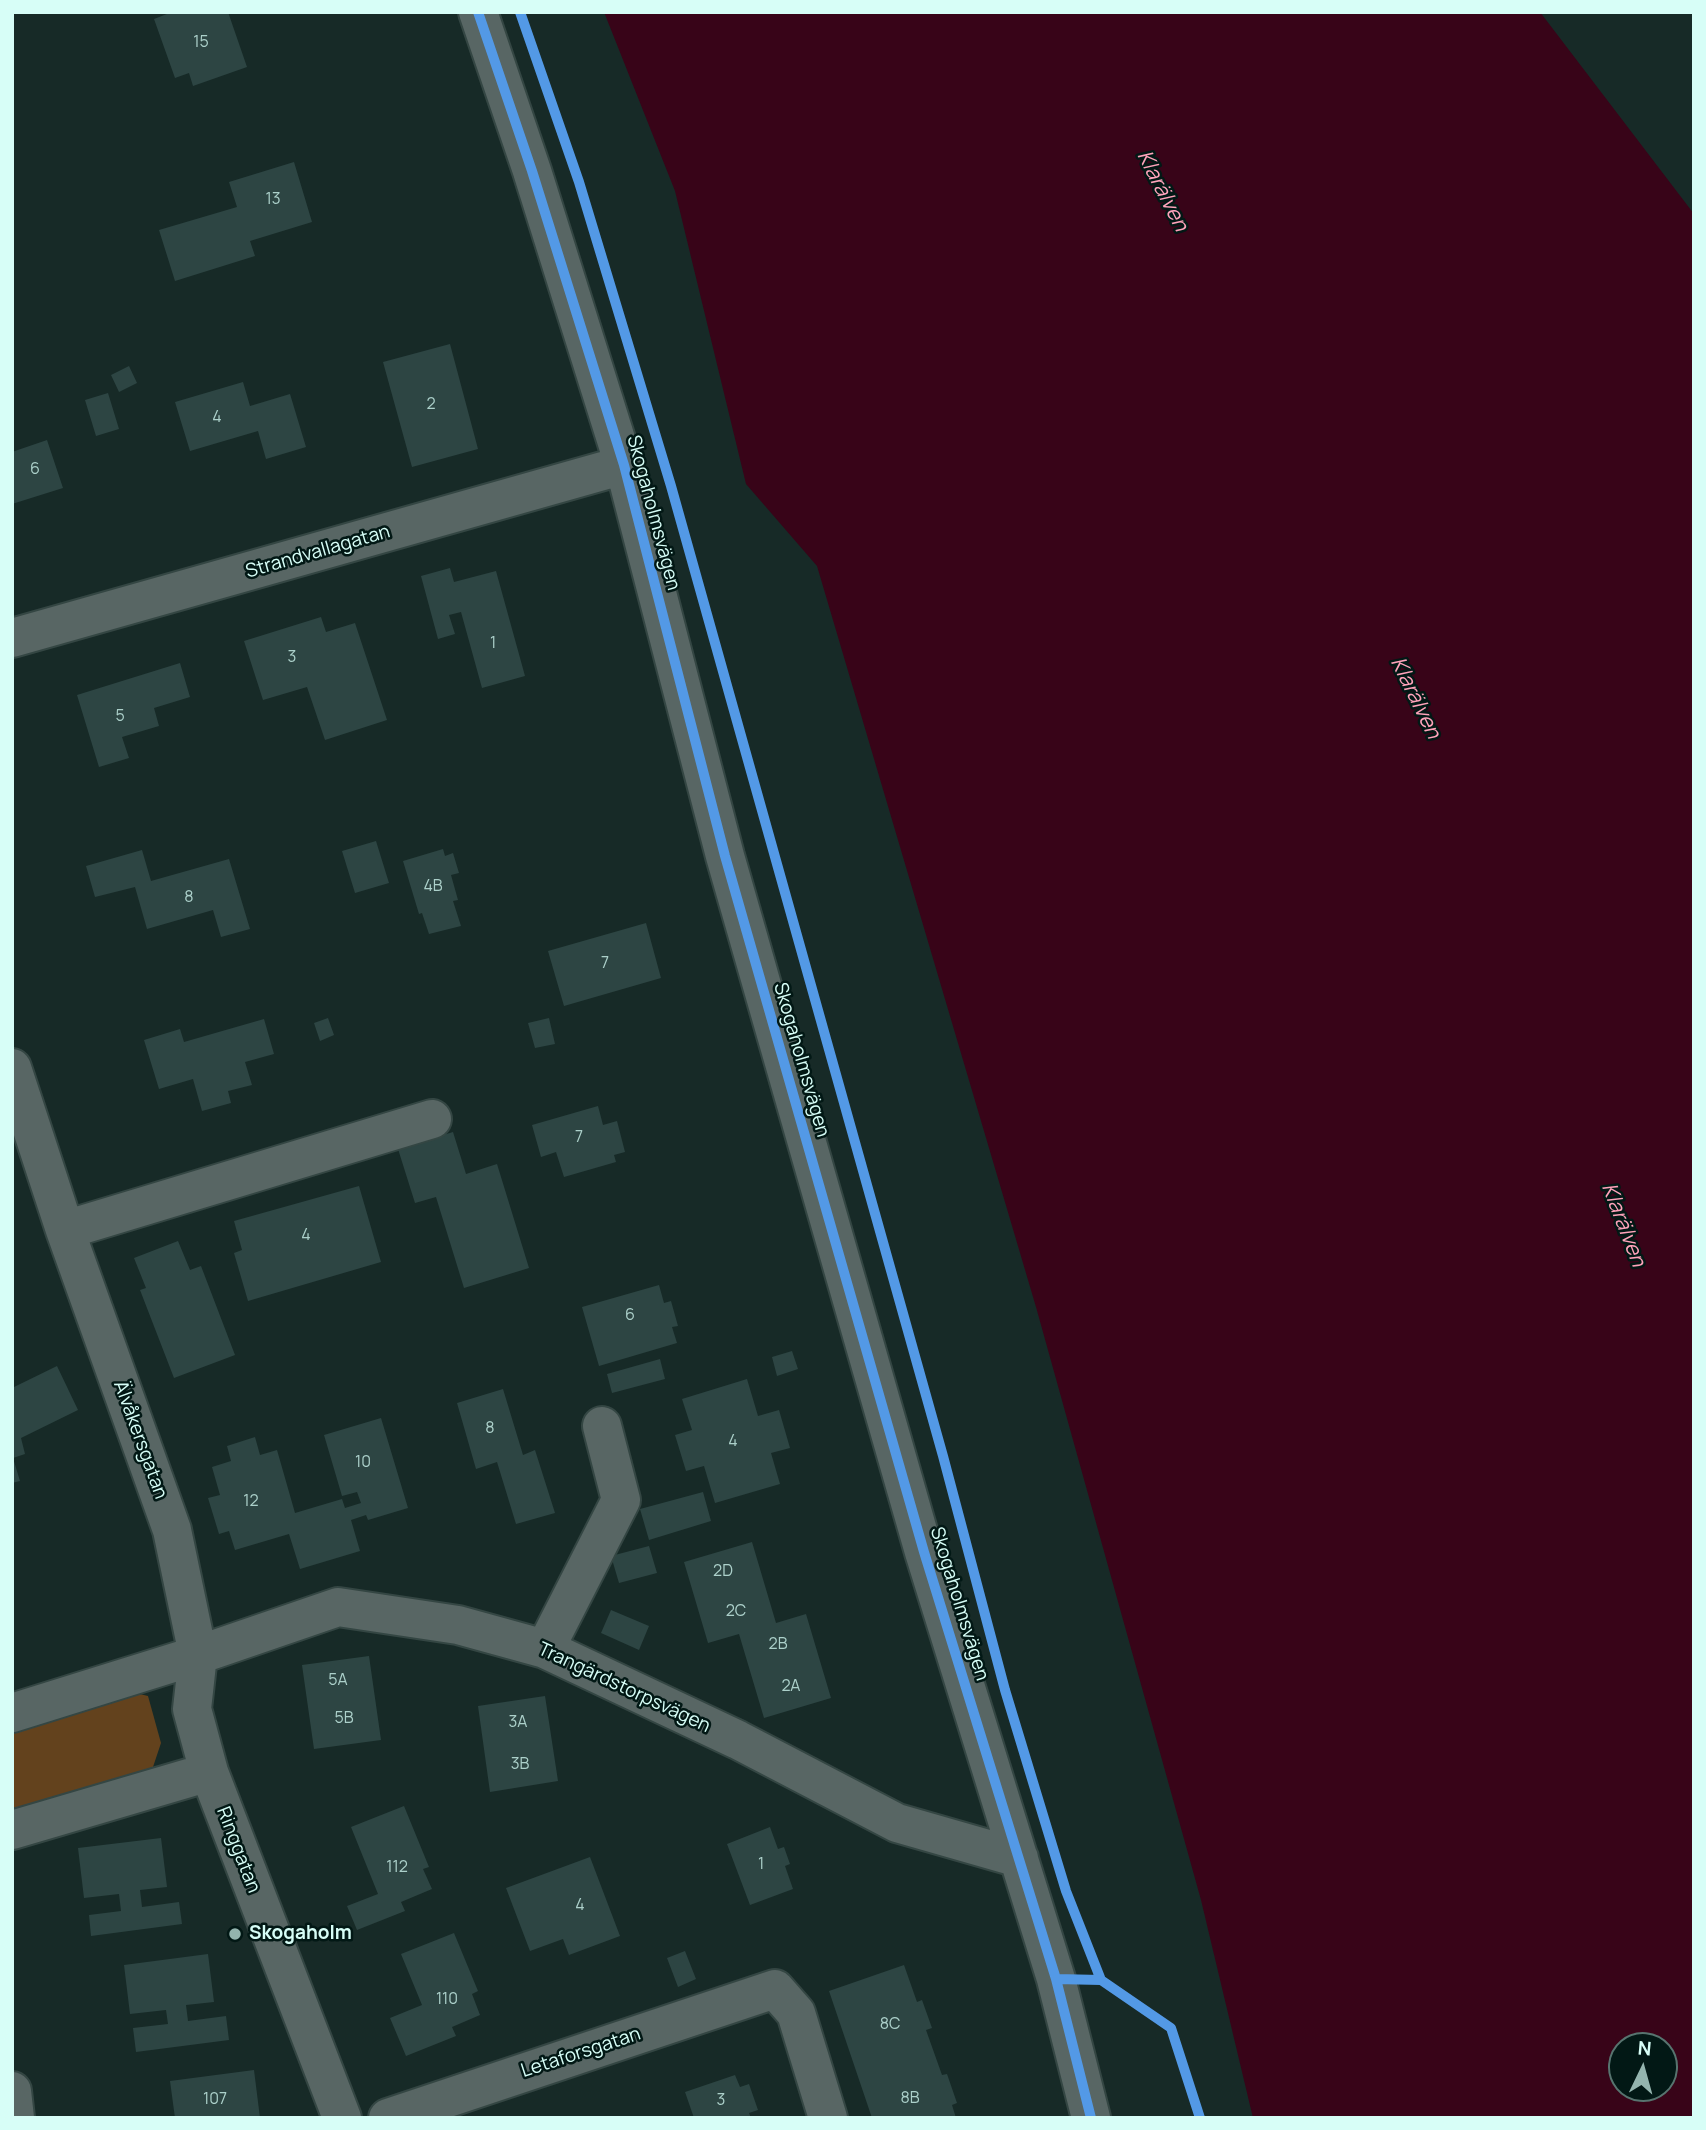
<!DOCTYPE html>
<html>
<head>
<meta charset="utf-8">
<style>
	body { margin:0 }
	#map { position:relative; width:1706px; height:2130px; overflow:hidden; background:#172a27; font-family:Manrope,sans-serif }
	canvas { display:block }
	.frame { position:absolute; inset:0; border:14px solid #d7fef7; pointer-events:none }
	.north { position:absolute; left:1608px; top:2032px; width:70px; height:70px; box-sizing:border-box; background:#021815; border:2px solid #57746f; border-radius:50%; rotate:5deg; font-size:19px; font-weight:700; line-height:28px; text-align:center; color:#d7fef7 }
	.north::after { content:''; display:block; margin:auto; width:24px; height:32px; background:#94b4ae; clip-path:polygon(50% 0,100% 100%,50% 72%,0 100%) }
</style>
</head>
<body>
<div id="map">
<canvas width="1706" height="2130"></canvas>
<div class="frame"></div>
<div class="north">N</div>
</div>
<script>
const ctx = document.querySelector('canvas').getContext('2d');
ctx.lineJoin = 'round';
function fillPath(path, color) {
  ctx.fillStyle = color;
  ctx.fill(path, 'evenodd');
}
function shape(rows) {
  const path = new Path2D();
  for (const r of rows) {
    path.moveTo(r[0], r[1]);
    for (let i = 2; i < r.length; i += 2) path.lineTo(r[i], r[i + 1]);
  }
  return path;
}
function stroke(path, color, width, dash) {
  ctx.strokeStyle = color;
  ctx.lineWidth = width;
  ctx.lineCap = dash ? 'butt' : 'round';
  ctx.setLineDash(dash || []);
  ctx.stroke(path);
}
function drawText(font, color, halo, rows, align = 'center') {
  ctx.font = font + ' Manrope,sans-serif';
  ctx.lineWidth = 5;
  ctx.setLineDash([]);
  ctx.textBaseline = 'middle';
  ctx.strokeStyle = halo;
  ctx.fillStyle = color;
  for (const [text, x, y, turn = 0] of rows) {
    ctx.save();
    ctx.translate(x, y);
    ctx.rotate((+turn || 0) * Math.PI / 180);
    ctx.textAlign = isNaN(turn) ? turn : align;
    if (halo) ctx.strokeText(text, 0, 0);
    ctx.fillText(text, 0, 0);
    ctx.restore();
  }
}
fillPath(shape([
	[119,1689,148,1696,161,1743,153,1767,29,1811,12,1807,12,1726]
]), '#63421d');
fillPath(shape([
	[604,12,1540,12,1694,214,1694,2118,1253,2118,1201,1900,1036,1307,817,566,746,484,675,191],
	[1622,2046,1664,2046,1664,2088,1622,2088]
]), '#380418');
fillPath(shape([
	[172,12,228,12,247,67,193,86,189,73,175,78,154,19],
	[294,162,312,222,250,241,255,256,175,281,159,230,237,207,229,182],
	[450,344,478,449,412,467,383,362],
	[129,366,137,383,119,392,111,375],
	[243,382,250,406,290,394,306,447,266,459,258,431,190,451,175,402],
	[108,393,119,429,96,436,85,400],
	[47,440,63,488,12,504,12,452],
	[450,568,454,582,496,571,525,676,482,688,461,612,449,615,455,634,438,639,421,576],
	[321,617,326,632,355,623,387,720,325,740,307,687,263,700,244,641],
	[180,663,190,697,154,708,159,726,122,737,129,758,99,767,77,695],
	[376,841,389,883,355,893,342,851],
	[443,849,445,856,453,853,459,873,451,875,458,900,453,901,461,926,429,934,422,913,419,914,403,861],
	[142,850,151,881,229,859,250,929,221,937,213,910,147,929,135,887,95,897,86,866],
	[646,923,661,978,564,1006,548,951],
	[328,1018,334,1035,320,1041,314,1023],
	[549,1018,555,1044,535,1048,528,1023],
	[264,1019,274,1054,245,1062,252,1085,228,1091,231,1103,202,1111,193,1079,159,1089,144,1040,180,1029,184,1042],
	[598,1106,603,1125,617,1121,625,1152,614,1155,616,1162,564,1177,556,1152,541,1157,532,1125],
	[453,1132,466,1174,497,1164,529,1268,464,1288,436,1197,415,1203,398,1149],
	[359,1186,381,1262,248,1301,234,1253,242,1250,234,1221],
	[178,1241,190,1270,201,1266,235,1355,174,1378,140,1290,146,1288,134,1258],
	[659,1285,664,1303,671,1301,678,1326,672,1327,677,1343,599,1366,582,1307],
	[792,1351,798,1369,777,1376,772,1357],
	[660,1359,665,1379,612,1393,607,1374],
	[57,1366,78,1410,21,1438,25,1454,13,1458,20,1481,12,1483,12,1388],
	[747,1379,758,1416,779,1410,790,1448,771,1453,780,1484,715,1503,704,1466,686,1471,675,1435,692,1430,682,1399],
	[503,1389,523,1455,535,1450,555,1513,516,1524,497,1462,476,1469,457,1403],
	[381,1418,408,1508,368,1520,366,1515,351,1520,360,1551,300,1569,289,1534,235,1550,229,1531,219,1534,208,1498,220,1495,212,1467,231,1461,227,1446,255,1437,260,1455,277,1450,295,1513,342,1499,345,1508,361,1503,357,1492,342,1496,324,1435],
	[703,1492,711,1521,649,1540,640,1509],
	[752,1542,776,1623,806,1614,831,1698,764,1718,739,1634,708,1643,684,1562],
	[649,1546,657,1573,619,1583,611,1556],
	[611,1610,649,1626,639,1650,601,1633],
	[369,1656,381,1740,314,1749,302,1665],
	[545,1696,558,1781,490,1792,478,1706],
	[404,1806,429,1867,423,1869,432,1889,401,1902,405,1911,357,1930,347,1906,378,1894,351,1827],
	[770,1827,778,1849,784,1847,790,1864,785,1866,793,1889,750,1905,727,1844],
	[161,1838,167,1887,140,1890,142,1907,179,1902,182,1924,91,1936,89,1915,121,1911,119,1894,84,1898,78,1848],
	[590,1857,620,1936,569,1955,563,1939,530,1951,506,1888],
	[454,1933,478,1991,472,1994,480,2015,452,2027,456,2036,406,2056,390,2018,422,2005,401,1954],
	[685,1951,696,1979,678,1987,667,1958],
	[208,1954,214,2002,186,2005,188,2021,226,2016,229,2040,136,2052,133,2028,168,2024,166,2010,130,2014,124,1965],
	[904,1965,917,2002,922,2000,932,2028,926,2030,942,2075,947,2074,957,2103,952,2105,956,2118,872,2118,829,1991],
	[254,2070,260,2118,175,2118,170,2081],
	[735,2075,740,2087,749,2084,758,2110,749,2113,751,2118,694,2118,685,2092]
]), '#2d4543');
const minor = shape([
	[478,12,532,171,624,465,725,856,924,1552,1056,1979,1091,2118],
	[12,638,624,465],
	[12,1068,65,1230,172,1530,198,1655,192,1709,209,1772,342,2118],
	[65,1230,432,1119],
	[545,1649,621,1500,602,1426],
	[12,1713,198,1655,338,1607,458,1625,545,1649,738,1740,897,1823,1019,1858],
	[12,1830,209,1772],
	[12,2091,15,2118],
	[388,2118,775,1989,796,2013,828,2118]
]);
stroke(minor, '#344643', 42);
stroke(minor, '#586664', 38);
stroke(shape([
	[478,12,532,171,624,465,725,856,924,1552,1056,1979,1091,2118],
	[520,12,579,182,671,486,943,1456,1005,1690,1066,1891,1101,1980],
	[1056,1979,1101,1980,1171,2028,1200,2118]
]), '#5399e6', 10);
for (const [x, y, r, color] of [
	[235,1934,7,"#94b4ae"]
]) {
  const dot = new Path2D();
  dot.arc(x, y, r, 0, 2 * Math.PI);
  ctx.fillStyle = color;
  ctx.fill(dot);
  stroke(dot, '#021815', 2.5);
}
drawText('16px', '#acd0ca', null, [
	["15",201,43],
	["13",273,200],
	["2",431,405],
	["4",217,418],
	["6",35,470],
	["1",493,644],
	["3",292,658],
	["5",120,717],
	["4B",433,887],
	["8",189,898],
	["7",605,964],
	["7",579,1138],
	["4",306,1236],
	["6",630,1316],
	["8",490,1429],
	["4",733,1442],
	["10",363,1463],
	["12",251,1502],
	["2D",723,1572],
	["2C",736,1612],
	["2B",778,1645],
	["5A",338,1681],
	["2A",791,1687],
	["5B",344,1719],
	["3A",518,1723],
	["3B",520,1765],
	["1",761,1865],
	["112",397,1868],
	["4",580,1906],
	["110",447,2000],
	["8C",890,2025],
	["8B",910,2099],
	["107",215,2100],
	["3",721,2101]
]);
drawText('19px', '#d7fef7', '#021815', [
	["Skogaholmsvägen",653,513,75],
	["Strandvallagatan",318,552,-16],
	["Skogaholmsvägen",801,1060,74],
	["Älvåkersgatan",140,1440,70],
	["Skogaholmsvägen",959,1604,73],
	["Trangärdstorpsvägen",624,1688,25],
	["Ringgatan",238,1850,69],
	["Letaforsgatan",581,2053,-18]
]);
drawText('bold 19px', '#d7fef7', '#021815', [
	["Skogaholm",249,1934]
], 'left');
drawText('italic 21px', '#ffa3bb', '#021815', [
	["Klarälven",1162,191,63],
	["Klarälven",1415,698,64],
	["Klarälven",1623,1225,69]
]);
</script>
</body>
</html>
